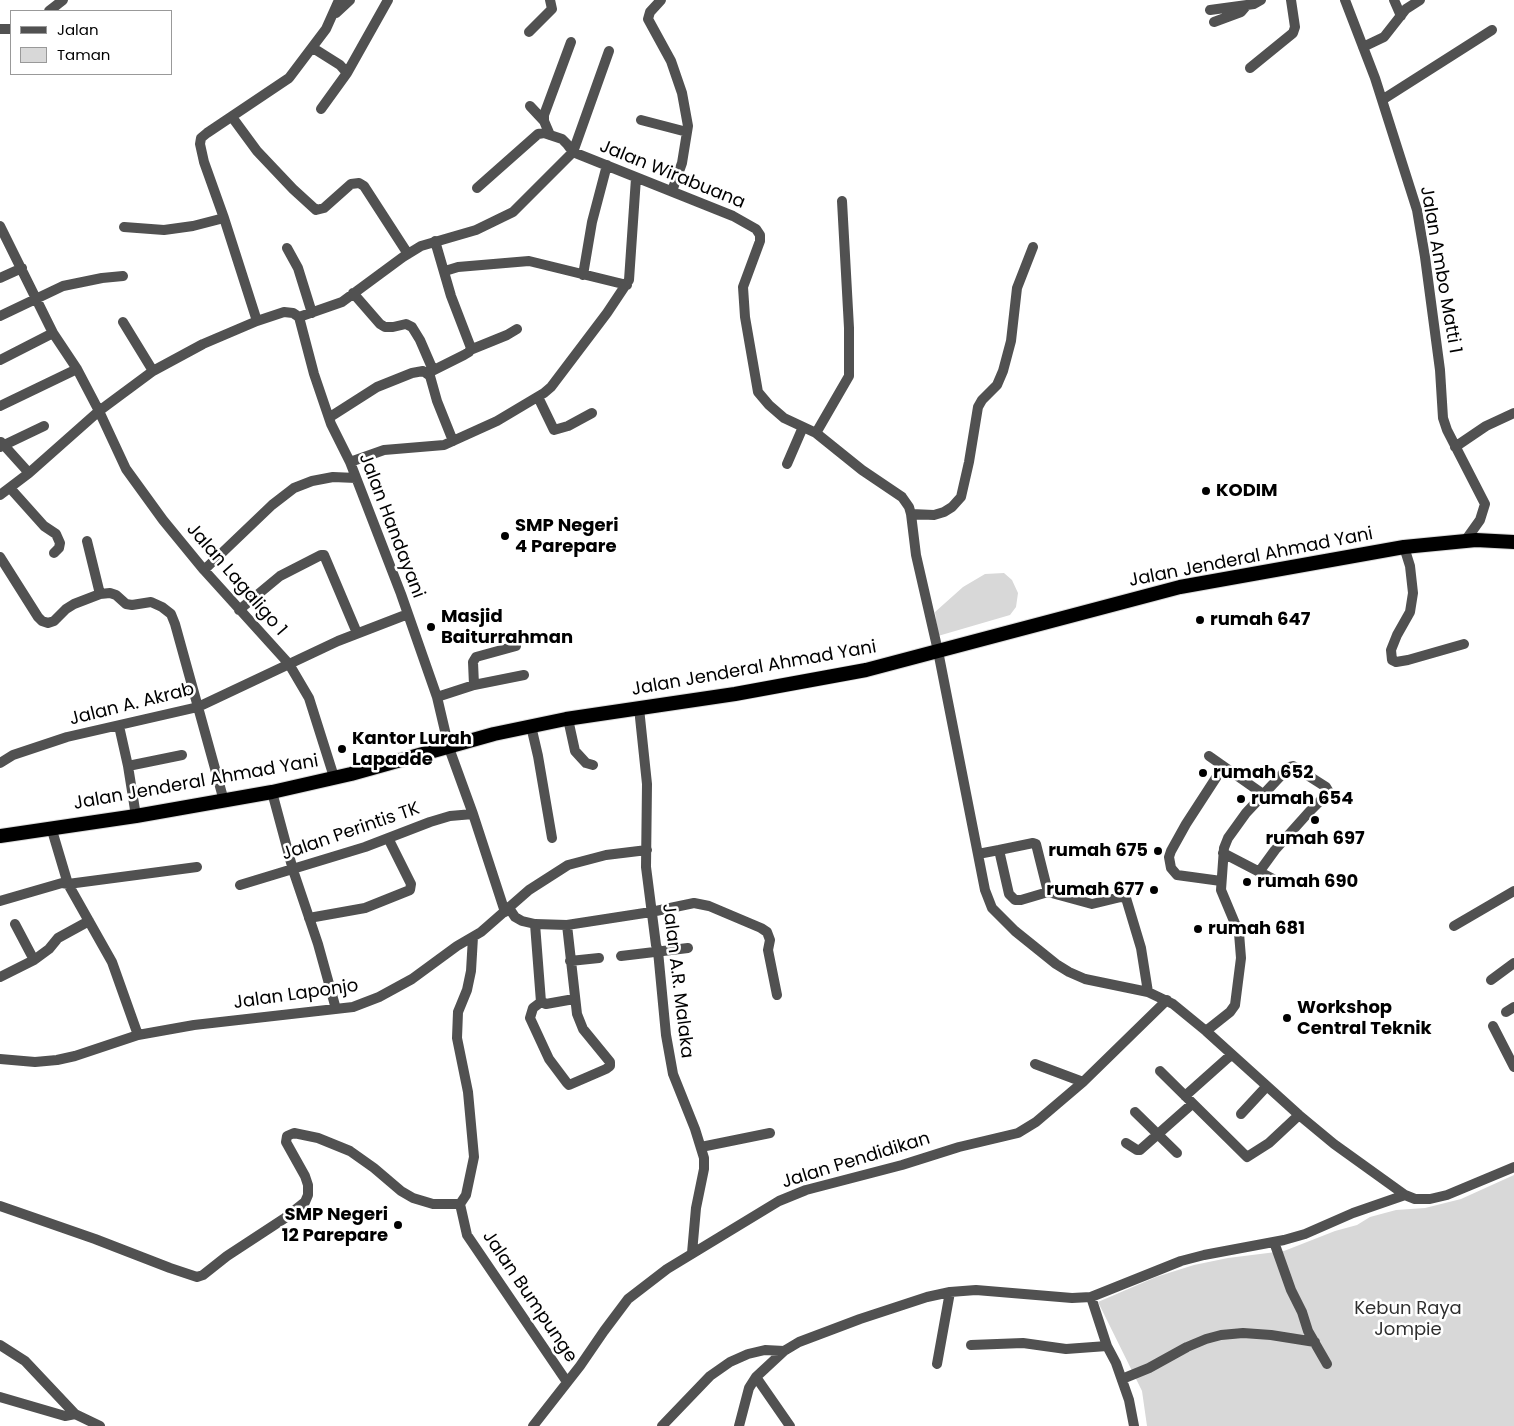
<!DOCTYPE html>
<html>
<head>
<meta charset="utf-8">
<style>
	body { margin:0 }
	#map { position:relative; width:1514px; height:1426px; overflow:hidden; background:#fff; font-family:Poppins,sans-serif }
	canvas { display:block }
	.legend { position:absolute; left:10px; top:10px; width:162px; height:65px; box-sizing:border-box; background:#fff; border:1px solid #999; margin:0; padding:6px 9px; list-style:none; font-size:15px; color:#000 }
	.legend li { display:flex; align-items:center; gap:10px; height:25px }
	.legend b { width:25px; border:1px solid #999 }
</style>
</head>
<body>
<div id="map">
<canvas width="1514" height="1426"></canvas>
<ul class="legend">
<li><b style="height:6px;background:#515151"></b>Jalan</li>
<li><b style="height:14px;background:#d8d8d8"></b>Taman</li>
</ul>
</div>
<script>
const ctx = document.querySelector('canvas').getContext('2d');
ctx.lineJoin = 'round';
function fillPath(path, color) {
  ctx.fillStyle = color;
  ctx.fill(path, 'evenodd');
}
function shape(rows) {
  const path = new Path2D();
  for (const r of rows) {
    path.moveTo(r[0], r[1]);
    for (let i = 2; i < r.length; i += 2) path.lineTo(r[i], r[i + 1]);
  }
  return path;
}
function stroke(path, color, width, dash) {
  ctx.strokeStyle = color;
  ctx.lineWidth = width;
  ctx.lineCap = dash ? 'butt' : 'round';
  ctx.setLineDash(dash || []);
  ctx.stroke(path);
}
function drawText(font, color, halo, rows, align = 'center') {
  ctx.font = font + ' Poppins,sans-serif';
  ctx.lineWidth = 5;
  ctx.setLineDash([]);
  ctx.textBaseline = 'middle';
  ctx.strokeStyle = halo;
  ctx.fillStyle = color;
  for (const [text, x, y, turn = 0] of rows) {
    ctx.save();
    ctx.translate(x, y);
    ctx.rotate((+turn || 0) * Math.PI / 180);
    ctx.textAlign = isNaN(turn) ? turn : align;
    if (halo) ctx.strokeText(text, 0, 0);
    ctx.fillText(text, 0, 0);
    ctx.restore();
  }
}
fillPath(shape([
	[1004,573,1012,580,1018,593,1016,607,1010,615,938,636,935,612,963,587,985,574],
	[1514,1175,1514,1426,1147,1426,1142,1391,1098,1302,1156,1277,1194,1265,1228,1258,1284,1251,1335,1231,1357,1225,1370,1217,1396,1210,1425,1208,1461,1199]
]), '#d8d8d8');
const highway = shape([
	[0,836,136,816,272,792,351,774,494,734,566,719,735,694,866,670,1180,587,1404,547,1476,540,1514,542]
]);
stroke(highway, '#dbdbdb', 16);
stroke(shape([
	[661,0,650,12,648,19,671,61,682,93,688,126,682,163,672,191],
	[1345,0,1375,78,1417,210,1425,257,1440,370,1443,418,1447,430,1485,504,1480,520,1465,541],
	[1394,0,1401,16],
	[1210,10,1254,4,1261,0],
	[49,11,63,0],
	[336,13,350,0],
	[1214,22,1241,12,1247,5],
	[0,29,11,29],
	[529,32,552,9,550,0],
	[1363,47,1384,37,1406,9,1420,0],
	[313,48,340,65,347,73,321,109],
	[1250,68,1293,33,1295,27,1291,0],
	[347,73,388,0],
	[1382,100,1492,30],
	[530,106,544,121],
	[232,117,257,151,293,189,316,210,324,208,351,184,359,183,364,186,408,254],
	[641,120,687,132],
	[550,135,544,121,544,115,571,42],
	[477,188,538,134,544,133,562,139,567,144,573,152,609,51],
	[0,226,53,333,77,369,99,411,126,469,163,520,204,570,289,664,309,698,334,777],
	[124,227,164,230,193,226,224,218],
	[287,248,298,268,312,313],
	[445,271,458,267,529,261,627,285],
	[583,275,592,222,607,165],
	[0,278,22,268],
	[353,293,380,324,385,327,393,327,406,324,412,327,420,340,433,370],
	[0,316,63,286,102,278,123,276],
	[299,317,342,302,403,257,421,246,476,230,513,212,573,152,733,216,756,229,760,235,760,241,743,287,745,317,758,392,769,405,784,418,816,433,862,470,902,497,909,507,911,514,916,555,938,651,985,890,992,908,1015,931,1056,964,1069,972,1085,979,1148,992,1173,1004,1206,1031,1299,1115,1334,1144,1405,1195,1415,1199,1430,1199,1447,1195,1514,1167],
	[299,317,314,374,331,424,350,462,401,594,437,697,449,748,473,814,505,912],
	[257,321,224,218,204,162,200,144,201,138,207,133,289,78,326,29,339,0],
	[123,322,153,371],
	[470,350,507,335,517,329],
	[0,360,53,333],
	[428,373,464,355,469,352,471,348,451,296,435,241],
	[538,397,554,430,568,426,592,413],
	[0,406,77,369],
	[330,417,377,387,412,373,423,371,430,376,437,401,453,441],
	[816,433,849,376,849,328,842,201],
	[1,442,29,473],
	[0,447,44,426],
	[1455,447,1486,426,1514,413],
	[350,462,384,450,444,445,497,421,544,393,551,387,607,313,629,280,636,178],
	[787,464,803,427],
	[10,488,44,526,56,534,60,543,59,548,54,553],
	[0,495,29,473,99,411,153,371,203,344,257,321,284,312,293,313,299,317],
	[911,514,934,515,944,512,952,507,961,497,969,462,978,407,982,400,997,385,1003,371,1011,341,1017,288,1033,247],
	[87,541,100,594],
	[1404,547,1410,566,1413,593,1410,612,1397,635,1391,650,1392,660,1396,662,1408,660,1464,644],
	[0,557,38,617,42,621,48,623,54,621,66,609,74,604,100,594,110,593,116,595,126,604,132,605,151,602,162,607,171,614,175,624,224,801],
	[204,570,272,505,294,488,312,481,333,477,356,478],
	[239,610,280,576,321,555,324,555,357,633],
	[474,685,473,662,476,657,516,646],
	[437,697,474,685,524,675],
	[639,708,647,784,646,867,656,945,658,951,666,1035,673,1074,695,1129,704,1158,704,1169,696,1208,692,1253],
	[568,719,575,751,586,763,593,765],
	[119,726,128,766,136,816],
	[531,726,538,756,552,838],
	[1209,756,1263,794],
	[0,763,13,755,67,737,198,707,338,641,408,614],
	[128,766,182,755],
	[272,792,293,870,318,944,336,1009],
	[51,827,68,884,112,962,138,1035],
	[999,850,1033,843,1036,844,1048,892],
	[1223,853,1273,879],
	[978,854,999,850,1009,894,1015,900,1021,900,1048,892,1092,904,1121,897,1126,898,1141,948,1148,992],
	[1221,881,1177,875,1171,868,1169,857,1171,851,1186,824,1223,767],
	[240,885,365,847,430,822,450,816,473,814],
	[0,901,62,883,68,884,197,867],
	[509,908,515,917,522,921,535,924,567,925],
	[309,918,365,908,410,890,411,884,388,838],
	[15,924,34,960],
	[535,924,541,1002,546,1004,574,999],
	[1454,926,1514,891],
	[473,937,471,971,467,990,458,1012,457,1038,468,1092,474,1157,466,1195,460,1204,467,1235,567,1382],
	[621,956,688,948],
	[570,961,599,958],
	[0,977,34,960,49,949,58,938,89,921],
	[1491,980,1514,963],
	[541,1002,533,1008,530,1018,549,1059,567,1083,569,1085,606,1069,610,1066,610,1062,583,1029,577,1014,567,925,651,912,694,903,709,906,761,928,767,932,770,940,768,950,777,995],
	[1506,1012,1514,1007],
	[1493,1026,1514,1067],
	[1206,1031,1230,1012,1235,1005,1241,958,1239,933,1221,890,1224,848,1228,838,1246,813,1289,767,1293,766,1326,787,1329,792,1309,812,1275,850,1259,872],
	[0,1059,35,1062,57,1060,75,1056,138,1035,194,1025,353,1007,379,997,412,979,457,946,481,932,529,890,568,865,606,855,647,850],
	[1035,1064,1083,1082],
	[1160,1071,1247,1157,1269,1143,1299,1115],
	[1185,1096,1231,1055],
	[1135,1112,1177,1153],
	[1241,1114,1266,1087],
	[1126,1143,1137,1150,1140,1150,1192,1104],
	[701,1147,770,1133],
	[0,1206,95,1239,170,1268,197,1277,203,1275,227,1256,285,1218,305,1202,308,1195,308,1185,305,1176,286,1142,287,1136,294,1133,318,1138,350,1151,374,1168,401,1191,413,1198,433,1204,460,1204],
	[1274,1242,1291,1290,1302,1312,1308,1331,1327,1364],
	[1091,1297,1107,1346,1116,1363,1129,1400,1134,1426],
	[0,1345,25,1361,75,1414,100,1426],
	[971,1345,1023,1343,1066,1349,1107,1346],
	[937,1364,950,1292],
	[756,1377,790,1426],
	[1122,1379,1149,1368,1187,1347,1206,1339,1221,1335,1243,1333,1271,1335,1315,1342],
	[0,1397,65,1416,75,1414],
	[533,1426,580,1366,604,1331,628,1299,667,1269,779,1201,806,1190,902,1165,959,1147,1018,1133,1036,1122,1083,1082,1167,1000],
	[662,1426,710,1376,730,1362,748,1354,765,1350,784,1351],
	[739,1426,749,1388,756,1377,784,1351,799,1342,860,1319,927,1297,950,1292,976,1290,1072,1298,1091,1297,1181,1261,1204,1255,1284,1240,1305,1234,1353,1213,1405,1195]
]), '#515151', 10);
stroke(highway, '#000', 14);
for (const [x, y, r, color] of [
	[1206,491,5,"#000"],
	[505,536,5,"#000"],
	[1200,620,5,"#000"],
	[431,627,5,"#000"],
	[342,749,5,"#000"],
	[1203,773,5,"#000"],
	[1241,799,5,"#000"],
	[1315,820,5,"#000"],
	[1158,851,5,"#000"],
	[1247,882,5,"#000"],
	[1154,890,5,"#000"],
	[1198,929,5,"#000"],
	[1287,1018,5,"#000"],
	[398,1225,5,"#000"]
]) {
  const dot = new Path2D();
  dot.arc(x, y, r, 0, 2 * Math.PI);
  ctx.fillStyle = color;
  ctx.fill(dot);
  stroke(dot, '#fff', 2);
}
drawText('18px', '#000', '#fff', [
	["Jalan Wirabuana",672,175,22],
	["Jalan Ambo Matti 1",1440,270,80],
	["Jalan Handayani",391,526,69],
	["Jalan Jenderal Ahmad Yani",1251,558,-11],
	["Jalan Lagaligo 1",236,580,49],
	["Jalan Jenderal Ahmad Yani",754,669,-10],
	["Jalan A. Akrab",132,705,-14],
	["Jalan Jenderal Ahmad Yani",196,783,-10],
	["Jalan Perintis TK",351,832,-19],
	["Jalan A.R. Malaka",677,981,83],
	["Jalan Laponjo",296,995,-8],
	["Jalan Pendidikan",856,1161,-17],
	["Jalan Bumpunge",529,1297,56]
]);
drawText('bold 18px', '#000', '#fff', [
	["KODIM",1216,491],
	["SMP Negeri",515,526],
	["4 Parepare",515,547],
	["Masjid",441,617],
	["Baiturrahman",441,638],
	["rumah 647",1210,620],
	["Kantor Lurah",352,739],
	["Lapadde",352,760],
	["rumah 652",1213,773],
	["rumah 654",1251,799],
	["rumah 697",1315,839,"center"],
	["rumah 675",1148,851,"right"],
	["rumah 690",1257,882],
	["rumah 677",1144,890,"right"],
	["rumah 681",1208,929],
	["Workshop",1297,1008],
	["Central Teknik",1297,1029],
	["SMP Negeri",388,1215,"right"],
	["12 Parepare",388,1236,"right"]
], 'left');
drawText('18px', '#2f2f2f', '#fff', [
	["Kebun Raya",1408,1309],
	["Jompie",1408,1330]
]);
</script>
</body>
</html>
